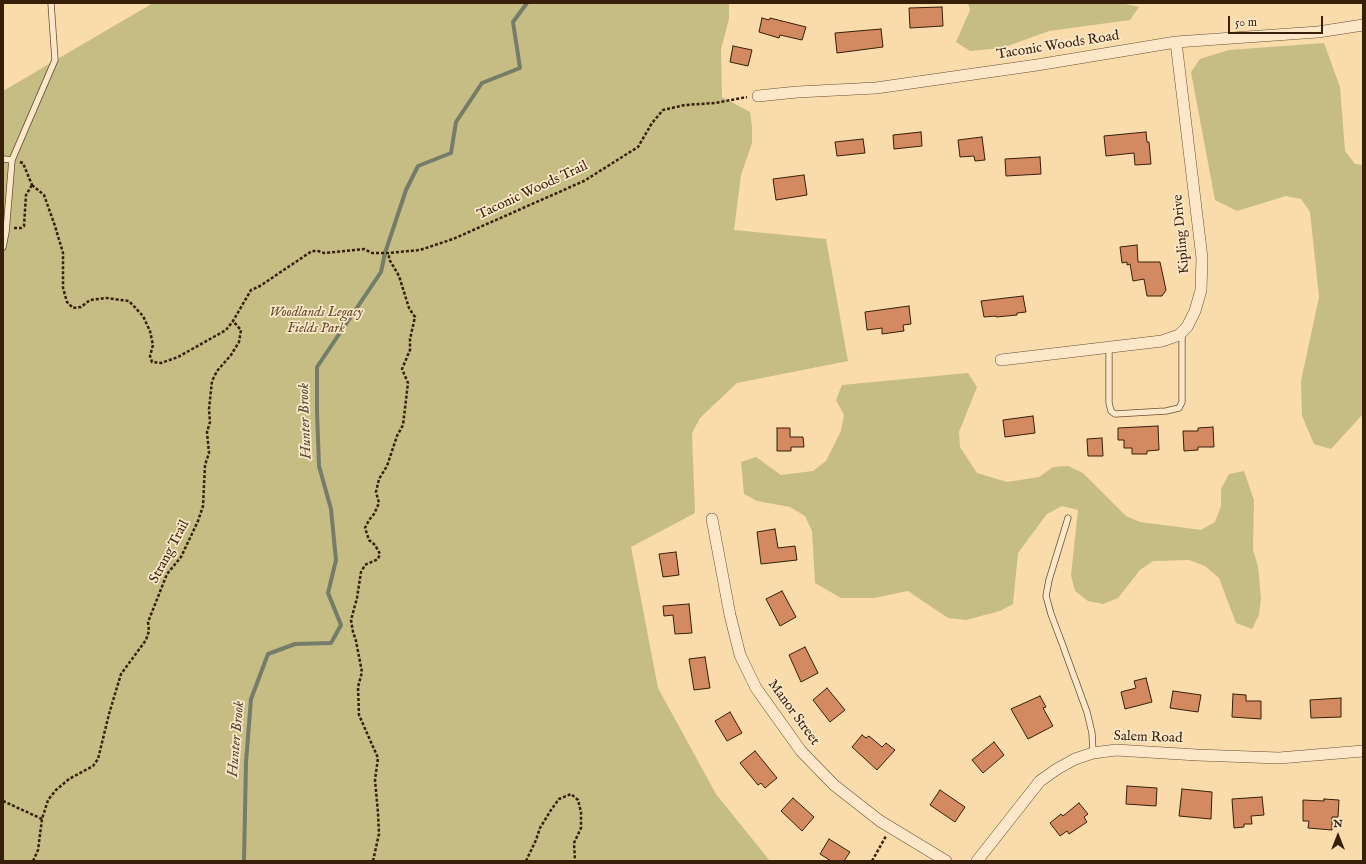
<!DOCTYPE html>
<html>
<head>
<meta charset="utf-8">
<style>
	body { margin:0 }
	#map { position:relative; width:1366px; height:864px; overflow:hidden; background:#fadbac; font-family:"IM FELL English",serif }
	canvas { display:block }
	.frame { position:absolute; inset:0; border:4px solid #371e09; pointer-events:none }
	.north { position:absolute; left:1318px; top:816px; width:40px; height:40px; -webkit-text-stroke:3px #fce8c9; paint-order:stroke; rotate:0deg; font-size:11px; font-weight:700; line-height:16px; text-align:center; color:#371e09 }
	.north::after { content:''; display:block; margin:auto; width:14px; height:18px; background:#371e09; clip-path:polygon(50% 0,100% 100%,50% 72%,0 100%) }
	.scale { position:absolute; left:1228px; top:16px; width:95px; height:18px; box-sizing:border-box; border:2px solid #371e09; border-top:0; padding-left:5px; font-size:12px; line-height:14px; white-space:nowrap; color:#371e09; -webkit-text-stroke:3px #fce8c9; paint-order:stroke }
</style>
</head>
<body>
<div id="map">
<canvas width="1366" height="864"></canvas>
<div class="frame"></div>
<div class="north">N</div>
<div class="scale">50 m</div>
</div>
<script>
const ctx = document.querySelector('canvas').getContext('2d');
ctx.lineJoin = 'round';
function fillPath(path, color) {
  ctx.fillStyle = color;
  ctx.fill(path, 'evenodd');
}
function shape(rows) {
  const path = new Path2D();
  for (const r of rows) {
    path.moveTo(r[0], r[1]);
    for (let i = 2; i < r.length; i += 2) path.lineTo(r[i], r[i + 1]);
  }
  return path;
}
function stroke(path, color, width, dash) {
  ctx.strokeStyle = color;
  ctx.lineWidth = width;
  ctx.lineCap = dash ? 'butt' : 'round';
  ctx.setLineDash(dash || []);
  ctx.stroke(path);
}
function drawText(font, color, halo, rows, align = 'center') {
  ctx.font = font + ' "IM FELL English",serif';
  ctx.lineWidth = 3.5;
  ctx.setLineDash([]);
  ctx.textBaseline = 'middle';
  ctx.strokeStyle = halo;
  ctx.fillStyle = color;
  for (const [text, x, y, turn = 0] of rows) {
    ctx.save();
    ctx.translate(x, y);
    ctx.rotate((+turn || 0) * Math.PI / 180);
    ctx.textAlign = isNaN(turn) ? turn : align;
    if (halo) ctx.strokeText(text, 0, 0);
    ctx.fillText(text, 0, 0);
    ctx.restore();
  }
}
fillPath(shape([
	[153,3,729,3,729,19,721,49,722,97,750,112,752,127,752,143,741,175,734,230,826,239,848,361,737,383,700,418,692,433,695,513,631,547,658,688,716,794,770,861,3,861,3,91],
	[968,3,1121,3,1139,7,1130,20,1049,31,1002,48,970,51,956,42,970,10],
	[1324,43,1340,87,1345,151,1355,164,1363,165,1363,414,1331,449,1314,444,1302,416,1301,381,1319,297,1310,212,1301,199,1286,196,1237,211,1215,200,1191,72,1200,59,1229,50],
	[968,373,977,387,959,432,960,447,977,473,1007,482,1039,477,1053,467,1068,466,1083,473,1126,516,1140,522,1201,530,1215,522,1221,506,1221,489,1229,474,1244,471,1254,500,1253,550,1258,566,1261,598,1259,615,1252,629,1236,623,1219,578,1205,566,1189,560,1153,561,1140,570,1118,598,1103,604,1088,601,1075,591,1071,575,1078,510,1062,506,1047,514,1018,553,1013,604,1000,611,966,620,948,618,908,591,874,598,841,598,815,583,812,531,805,516,790,507,757,501,744,494,741,462,756,457,781,475,813,471,826,461,841,431,844,415,836,400,842,385]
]), '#c6bd84');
stroke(shape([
	[244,861,246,762,251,699,268,654,295,644,331,643,341,625,328,593,336,560,331,509,319,466,317,412,317,367,381,272,385,253,406,190,418,166,451,153,456,122,482,83,520,68,513,22,527,3]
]), '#757c6a', 4);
const building = shape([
	[942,7,943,26,910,28,909,8,942,7],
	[762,18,769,20,770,18,806,27,802,40,780,35,779,38,759,32,762,18],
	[881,29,883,47,837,53,835,33,881,29],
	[733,46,752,50,748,66,730,62,733,46],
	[921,132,922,146,894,149,893,135,921,132],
	[1146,132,1147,142,1149,142,1151,164,1135,165,1134,153,1106,156,1104,136,1146,132],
	[982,137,985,160,975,161,974,156,960,157,958,140,982,137],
	[863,139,865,153,837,156,835,142,863,139],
	[1040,157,1041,174,1006,176,1005,159,1040,157],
	[804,175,807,195,776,200,773,179,804,175],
	[1137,245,1138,262,1160,262,1166,290,1162,296,1147,296,1144,279,1133,281,1130,264,1127,265,1127,262,1122,263,1120,247,1137,245],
	[1023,296,1026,312,1017,313,1017,315,996,317,996,316,984,317,981,301,1023,296],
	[909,306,911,324,903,325,904,331,882,334,882,328,867,330,865,312,909,306],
	[1033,416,1035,433,1005,437,1003,420,1033,416],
	[1158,426,1159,450,1147,451,1147,454,1132,454,1132,448,1124,448,1124,440,1118,440,1118,428,1158,426],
	[1213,427,1214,447,1198,447,1198,450,1184,451,1183,431,1198,431,1198,428,1213,427],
	[777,428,790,428,790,437,803,437,804,447,791,447,791,451,777,451,777,428],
	[1102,438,1103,456,1088,456,1087,439,1102,438],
	[775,529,778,548,795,546,797,560,761,564,757,532,775,529],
	[676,552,679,575,663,577,659,554,676,552],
	[782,591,796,617,780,626,766,599,782,591],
	[689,604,692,633,675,634,673,615,664,616,663,606,689,604],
	[805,647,818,673,801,682,789,655,805,647],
	[705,657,710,688,694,690,689,659,705,657],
	[1146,678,1152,702,1125,709,1121,692,1136,688,1134,681,1146,678],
	[827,688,845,710,830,722,813,700,827,688],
	[1173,691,1201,695,1198,712,1170,708,1173,691],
	[1233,694,1246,695,1246,701,1261,701,1261,719,1232,717,1233,694],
	[1040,696,1046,707,1043,708,1053,726,1028,739,1011,709,1040,696],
	[1341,698,1341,717,1311,718,1310,700,1341,698],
	[730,712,742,733,727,741,715,721,730,712],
	[862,735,866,738,869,736,882,747,886,743,895,750,877,770,852,747,862,735],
	[994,742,1004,755,983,773,972,760,994,742],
	[755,751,777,778,765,788,761,783,758,785,740,763,755,751],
	[1127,786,1157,788,1156,806,1126,804,1127,786],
	[1182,789,1212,792,1211,819,1179,816,1182,789],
	[940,790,965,807,955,822,930,805,940,790],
	[1262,797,1264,815,1251,816,1252,824,1244,824,1244,827,1234,828,1232,799,1262,797],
	[793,798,814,817,802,831,781,811,793,798],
	[1324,799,1339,800,1338,817,1332,817,1332,830,1308,828,1309,821,1303,821,1303,800,1324,801,1324,799],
	[1079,803,1088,814,1084,817,1087,822,1069,834,1067,831,1060,836,1050,823,1061,814,1063,816,1079,803],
	[829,839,850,852,844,861,831,861,820,854,829,839]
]);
fillPath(building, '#d38a61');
stroke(building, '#371e09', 1);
const lane = shape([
	[3,159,12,160],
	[3,247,6,232,12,160,55,60,51,3],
	[1109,348,1109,403,1111,411,1115,414,1166,411,1179,408,1182,402,1182,332],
	[1068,518,1049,580,1046,596,1051,614,1063,646,1087,712,1092,733,1093,753]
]);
const street = shape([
	[758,96,797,92,876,88,1037,65,1176,42,1318,32,1363,25],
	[1001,360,1162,341,1179,335,1187,327,1195,311,1201,290,1202,258,1176,42],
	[712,519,730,615,740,655,756,688,801,751,834,785,880,821,946,861],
	[977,861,1040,781,1057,769,1075,759,1093,753,1116,750,1197,755,1279,758,1363,751]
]);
stroke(lane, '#684d32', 7);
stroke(street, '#684d32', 12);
stroke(shape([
	[20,162,23,163,32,185],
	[32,185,44,195,55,226,63,253,63,288,67,302,73,308,81,307,90,300,106,298,129,301,143,316,150,331,153,345,150,356,152,362,161,363,178,357,226,330,233,321,251,290,260,286,312,251,318,251,324,253,364,249,372,253,389,253,420,250,453,239,584,181,638,147,652,123,663,110,685,105,715,103,747,97],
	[14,228,21,228,24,226,26,195,32,185],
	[3,801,42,819],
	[33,861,38,850,42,819,48,800,56,790,69,779,93,766,98,759,109,714,121,674,146,640,149,631,148,622,167,574,181,557,198,521,203,506,205,465,209,453,207,432,210,422,209,409,212,381,217,371,231,355,239,342,241,330,233,321],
	[373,861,379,834,378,813,375,780,378,758,359,715,358,687,362,672,356,641,353,632,351,620,357,598,361,572,365,565,378,559,380,554,375,545,369,540,365,528,369,520,374,514,379,503,376,492,379,479,387,466,397,436,403,425,408,383,402,369,410,350,410,339,415,317,409,308,399,276,389,259,389,253],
	[526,861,536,840,540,828,551,810,559,799,571,794,578,800,581,812,581,828,574,843,575,861],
	[872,861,886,836]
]), '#371e09', 2.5, [3, 2]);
stroke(lane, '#fce8c9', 5.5);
stroke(street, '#fce8c9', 11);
drawText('14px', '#371e09', '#fce8c9', [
	["Taconic Woods Road",1058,46,-9],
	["Taconic Woods Trail",533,191,-25],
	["Kipling Drive",1182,234,-95],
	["Strang Trail",170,552,-62],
	["Manor Street",793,713,54],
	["Salem Road",1148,738,2]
]);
drawText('italic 14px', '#624e2e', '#fce8c9', [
	["Woodlands Legacy",316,313],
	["Fields Park",316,329]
]);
drawText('italic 15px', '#564d39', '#fce8c9', [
	["Hunter Brook",306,421,-92],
	["Hunter Brook",237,739,-85]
]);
</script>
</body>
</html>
